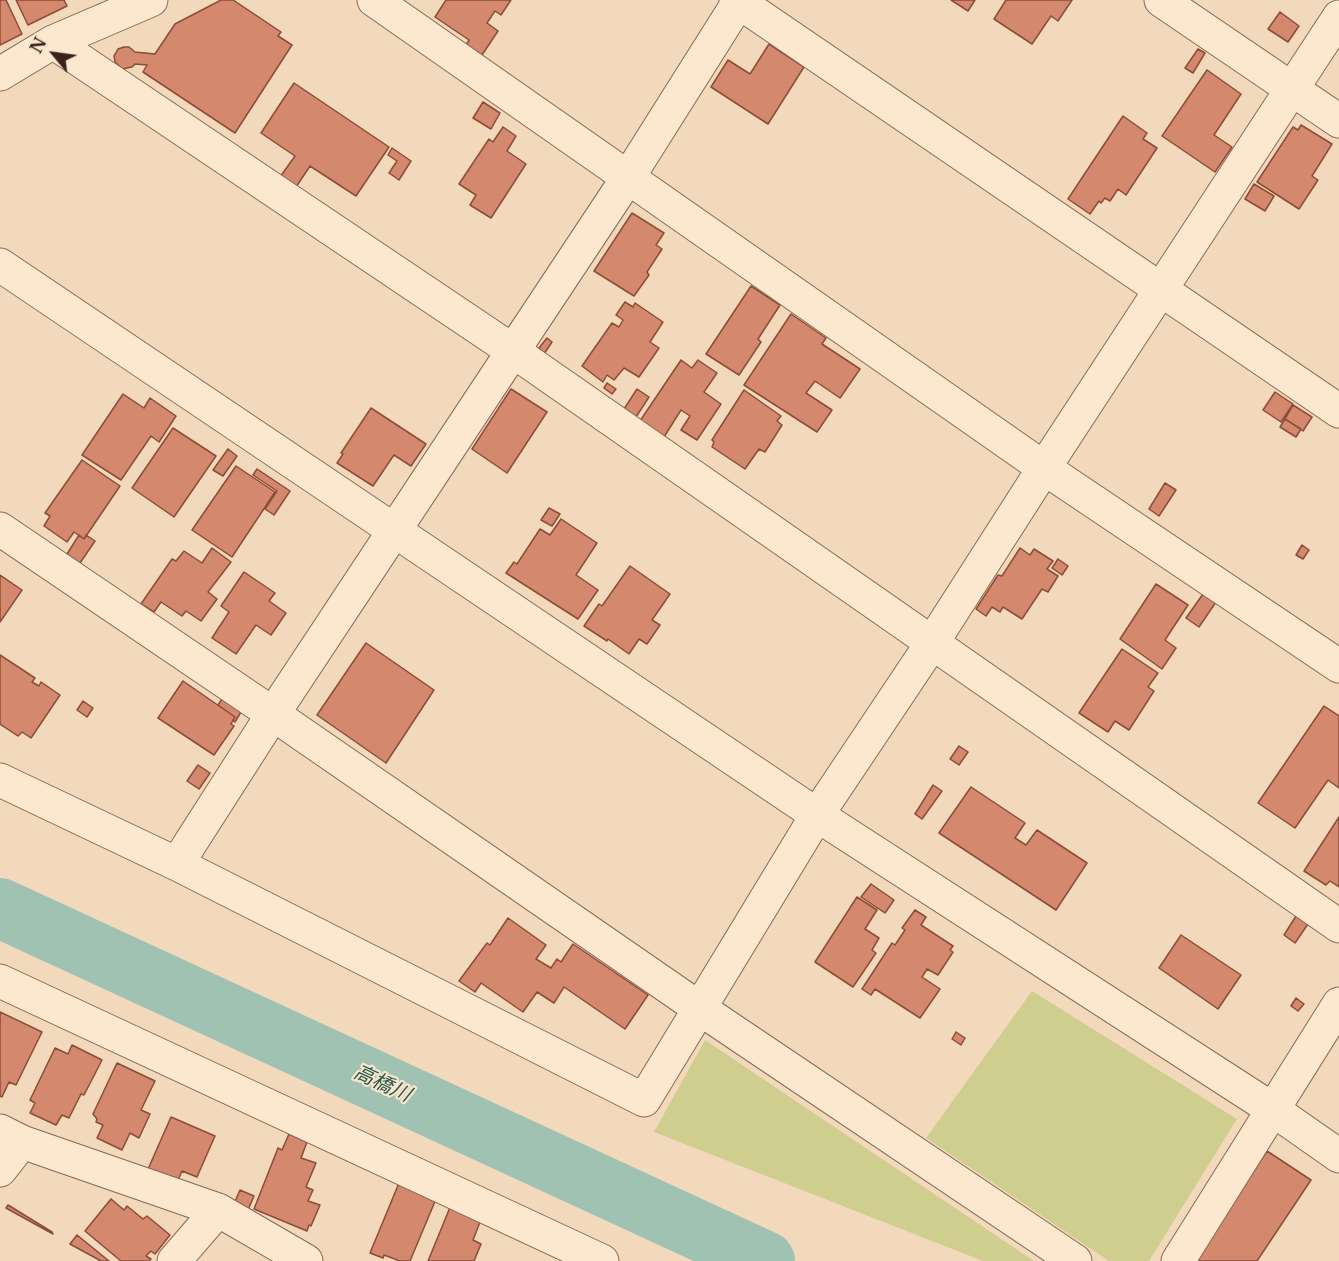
<!DOCTYPE html>
<html>
<head>
<meta charset="utf-8">
<style>
	body { margin:0 }
	#map { position:relative; width:1339px; height:1261px; overflow:hidden; background:#f2d9bb; font-family:"Libre Baskerville",serif }
	canvas { display:block }
	.north { position:absolute; left:24px; top:24px; width:60px; height:60px; -webkit-text-stroke:4px #f8e4cc; paint-order:stroke; rotate:299deg; font-size:16px; font-weight:700; line-height:24px; text-align:center; color:#38241a }
	.north::after { content:''; display:block; margin:auto; width:21px; height:27px; background:#38241a; clip-path:polygon(50% 0,100% 100%,50% 72%,0 100%) }
</style>
</head>
<body>
<div id="map">
<canvas width="1339" height="1261"></canvas>
<div class="north">N</div>
</div>
<script>
const ctx = document.querySelector('canvas').getContext('2d');
ctx.lineJoin = 'round';
function fillPath(path, color) {
  ctx.fillStyle = color;
  ctx.fill(path, 'evenodd');
}
function shape(rows) {
  const path = new Path2D();
  for (const r of rows) {
    path.moveTo(r[0], r[1]);
    for (let i = 2; i < r.length; i += 2) path.lineTo(r[i], r[i + 1]);
  }
  return path;
}
function stroke(path, color, width, dash) {
  ctx.strokeStyle = color;
  ctx.lineWidth = width;
  ctx.lineCap = dash ? 'butt' : 'round';
  ctx.setLineDash(dash || []);
  ctx.stroke(path);
}
function drawText(font, color, halo, rows, align = 'center') {
  ctx.font = font + ' "Libre Baskerville","Noto Sans JP",serif';
  ctx.lineWidth = 4.5;
  ctx.setLineDash([]);
  ctx.textBaseline = 'middle';
  ctx.strokeStyle = halo;
  ctx.fillStyle = color;
  for (const [text, x, y, turn = 0] of rows) {
    ctx.save();
    ctx.translate(x, y);
    ctx.rotate((+turn || 0) * Math.PI / 180);
    ctx.textAlign = isNaN(turn) ? turn : align;
    if (halo) ctx.strokeText(text, 0, 0);
    ctx.fillText(text, 0, 0);
    ctx.restore();
  }
}
fillPath(shape([
	[1032,991,1237,1119,1149,1261,1109,1261,926,1138],
	[705,1040,1034,1261,983,1261,654,1132]
]), '#d0ce8f');
stroke(shape([
	[0,908,765,1261]
]), '#a0c2b3', 60);
const building = shape([
	[0,0,6,0,22,34,0,45,0,0],
	[16,0,64,0,67,6,28,25,16,0],
	[221,0,233,0,281,32,278,36,292,45,235,133,143,72,147,65,135,64,132,67,122,69,115,62,114,56,118,49,124,47,129,47,135,52,155,54,175,24,221,0],
	[446,0,511,0,501,15,495,11,487,23,498,31,482,55,466,45,469,40,435,17,446,0],
	[951,0,975,0,968,11,951,0],
	[1006,0,1072,0,1058,21,1051,16,1032,44,994,19,1006,0],
	[1280,12,1299,26,1288,42,1268,29,1280,12],
	[769,44,804,67,768,124,711,87,728,60,750,74,769,44],
	[1198,49,1205,53,1193,73,1185,68,1198,49],
	[1207,70,1241,94,1214,135,1232,147,1215,172,1162,136,1207,70],
	[294,83,389,147,356,196,310,166,296,187,280,177,295,156,261,133,294,83],
	[483,102,500,113,491,129,473,118,483,102],
	[1123,116,1147,133,1143,139,1157,148,1126,195,1118,189,1110,201,1105,198,1101,203,1099,201,1090,214,1068,199,1123,116],
	[1301,125,1332,144,1312,176,1318,180,1299,209,1257,182,1293,127,1298,130,1301,125],
	[503,127,516,136,507,151,526,164,491,218,470,205,476,195,459,184,489,139,493,142,503,127],
	[392,148,411,161,399,180,389,173,397,161,388,155,392,148],
	[1254,184,1274,196,1265,211,1245,199,1254,184],
	[632,213,664,233,656,245,662,249,647,272,649,275,634,296,594,271,632,213],
	[751,286,780,305,758,339,761,342,739,375,706,354,751,286],
	[625,302,633,307,635,303,663,322,650,342,659,348,639,377,624,368,614,380,607,375,603,382,582,366,612,323,619,327,623,320,616,315,625,302],
	[791,314,826,338,822,344,860,369,840,398,815,381,806,393,832,410,817,432,744,385,791,314],
	[547,338,552,342,544,354,539,348,547,338],
	[681,360,692,368,698,360,717,373,704,392,721,404,697,440,681,430,690,416,681,410,664,437,640,421,681,360],
	[607,383,616,389,612,394,604,388,607,383],
	[511,389,547,412,507,473,472,449,511,389],
	[637,389,649,397,636,417,624,409,637,389],
	[744,390,781,416,777,421,782,425,765,452,759,449,745,469,712,447,714,442,712,440,744,390],
	[1275,392,1293,404,1281,422,1263,410,1275,392],
	[123,394,144,408,150,398,176,416,159,442,151,436,121,480,82,455,123,394],
	[1293,405,1312,417,1303,431,1285,419,1293,405],
	[371,408,426,444,411,466,394,455,373,486,337,463,343,454,341,453,371,408],
	[1285,419,1301,429,1296,437,1280,427,1285,419],
	[173,428,216,456,174,517,132,488,173,428],
	[228,449,237,456,223,476,213,470,228,449],
	[82,460,120,486,84,539,74,532,67,542,44,526,50,516,45,513,82,460],
	[236,466,275,492,232,557,192,530,236,466],
	[257,469,290,491,274,515,265,509,277,491,253,475,257,469],
	[1165,483,1176,490,1159,516,1149,509,1165,483],
	[549,508,560,514,552,526,541,520,549,508],
	[561,519,597,543,576,575,598,590,578,619,506,573,514,562,517,564,540,529,550,535,561,519],
	[79,535,84,539,86,535,95,541,80,563,67,554,79,535],
	[1302,545,1309,550,1303,559,1296,555,1302,545],
	[212,548,231,562,208,592,217,599,201,621,186,611,182,616,161,602,154,612,141,604,172,559,176,561,184,551,202,563,212,548],
	[1020,548,1030,555,1034,549,1053,561,1047,569,1058,576,1048,592,1042,589,1022,619,1003,607,1000,612,992,607,986,616,976,609,998,575,1002,576,1020,548],
	[1058,559,1068,566,1062,575,1052,568,1058,559],
	[630,566,670,594,652,620,660,625,647,644,639,639,629,654,608,639,607,641,584,626,599,604,602,606,630,566],
	[244,572,275,593,269,601,286,613,271,635,256,625,236,654,212,638,229,612,221,606,244,572],
	[0,575,22,590,0,622,0,575],
	[1156,584,1188,605,1165,640,1176,648,1162,669,1120,639,1156,584],
	[1203,594,1216,602,1199,627,1186,618,1203,594],
	[366,643,434,690,386,763,317,715,366,643],
	[1122,649,1158,673,1148,687,1154,691,1129,730,1115,721,1108,732,1079,713,1122,649],
	[0,655,35,678,32,682,39,686,41,682,60,695,31,738,22,732,18,736,0,724,0,655],
	[183,681,235,717,231,724,234,726,214,755,158,718,183,681],
	[222,699,241,712,235,722,233,720,235,717,218,705,222,699],
	[83,701,93,708,87,717,77,710,83,701],
	[1324,706,1339,716,1339,788,1328,780,1295,828,1258,803,1324,706],
	[959,746,968,752,959,765,950,759,959,746],
	[198,765,210,773,199,789,187,781,198,765],
	[933,785,942,791,922,819,915,814,933,785],
	[971,787,1025,823,1015,838,1026,845,1037,830,1087,863,1056,910,939,833,971,787],
	[1339,817,1339,887,1330,881,1326,885,1304,871,1339,817],
	[871,884,894,900,885,913,861,897,871,884],
	[857,897,877,910,865,929,879,938,872,950,876,953,853,987,815,962,857,897],
	[915,910,926,917,921,925,953,946,950,950,953,952,938,975,927,969,922,977,940,989,920,1018,875,989,871,995,862,989,892,943,895,945,905,930,902,928,915,910],
	[1296,916,1308,924,1295,943,1284,935,1296,916],
	[508,918,546,945,536,959,551,968,557,959,561,962,573,944,648,995,625,1029,564,987,554,1003,537,992,523,1012,481,983,475,992,459,981,487,943,490,945,508,918],
	[1181,935,1241,975,1218,1009,1159,968,1181,935],
	[1296,998,1304,1004,1298,1011,1291,1006,1296,998],
	[0,1012,42,1032,16,1085,9,1082,2,1097,0,1096,0,1012],
	[956,1032,965,1038,961,1045,952,1039,956,1032],
	[72,1045,102,1060,84,1095,81,1094,69,1118,62,1115,56,1125,30,1113,35,1103,30,1100,55,1048,68,1054,72,1045],
	[117,1063,155,1081,141,1110,150,1114,139,1138,130,1133,122,1150,97,1138,103,1125,96,1122,97,1119,93,1114,117,1063],
	[171,1117,215,1136,197,1177,182,1171,174,1189,145,1176,171,1117],
	[289,1134,307,1142,301,1158,316,1163,306,1187,313,1190,308,1201,320,1205,311,1226,309,1225,307,1231,254,1209,278,1148,282,1150,289,1134],
	[1267,1151,1311,1180,1257,1261,1195,1261,1267,1151],
	[399,1183,436,1199,410,1261,400,1261,384,1255,383,1258,370,1253,399,1183],
	[240,1190,254,1196,244,1219,230,1213,240,1190],
	[111,1199,124,1210,127,1206,143,1219,147,1216,170,1235,155,1254,151,1251,146,1256,151,1259,149,1261,121,1261,85,1231,111,1199],
	[8,1205,52,1232,53,1234,6,1208,8,1205],
	[451,1205,482,1217,473,1240,481,1244,474,1261,428,1261,451,1205],
	[77,1235,109,1261,101,1261,70,1244,77,1235]
]);
fillPath(building, '#d4886e');
stroke(building, '#8c4c37', 1.5);
const minor = shape([
	[374,0,1044,468,1339,666],
	[736,0,1339,411],
	[1161,0,1339,121],
	[53,42,513,351,629,176,740,0],
	[0,74,53,42,151,0],
	[0,265,817,815,1272,1109,1339,1156],
	[0,529,273,714,699,1008,1075,1261],
	[0,780,177,864,644,1100,817,815,932,643,1044,468,1339,17],
	[177,864,273,714,513,351,1339,926],
	[0,981,602,1261],
	[0,1131,22,1142,218,1210,306,1261],
	[0,1170,22,1142],
	[174,1261,218,1210],
	[1178,1261,1339,1004]
]);
stroke(minor, '#8a6854', 35);
stroke(minor, '#fce8cf', 33);
drawText('italic 20px', '#28594e', '#f8e4cc', [
	["高橋川",382,1084,25]
]);
</script>
</body>
</html>
